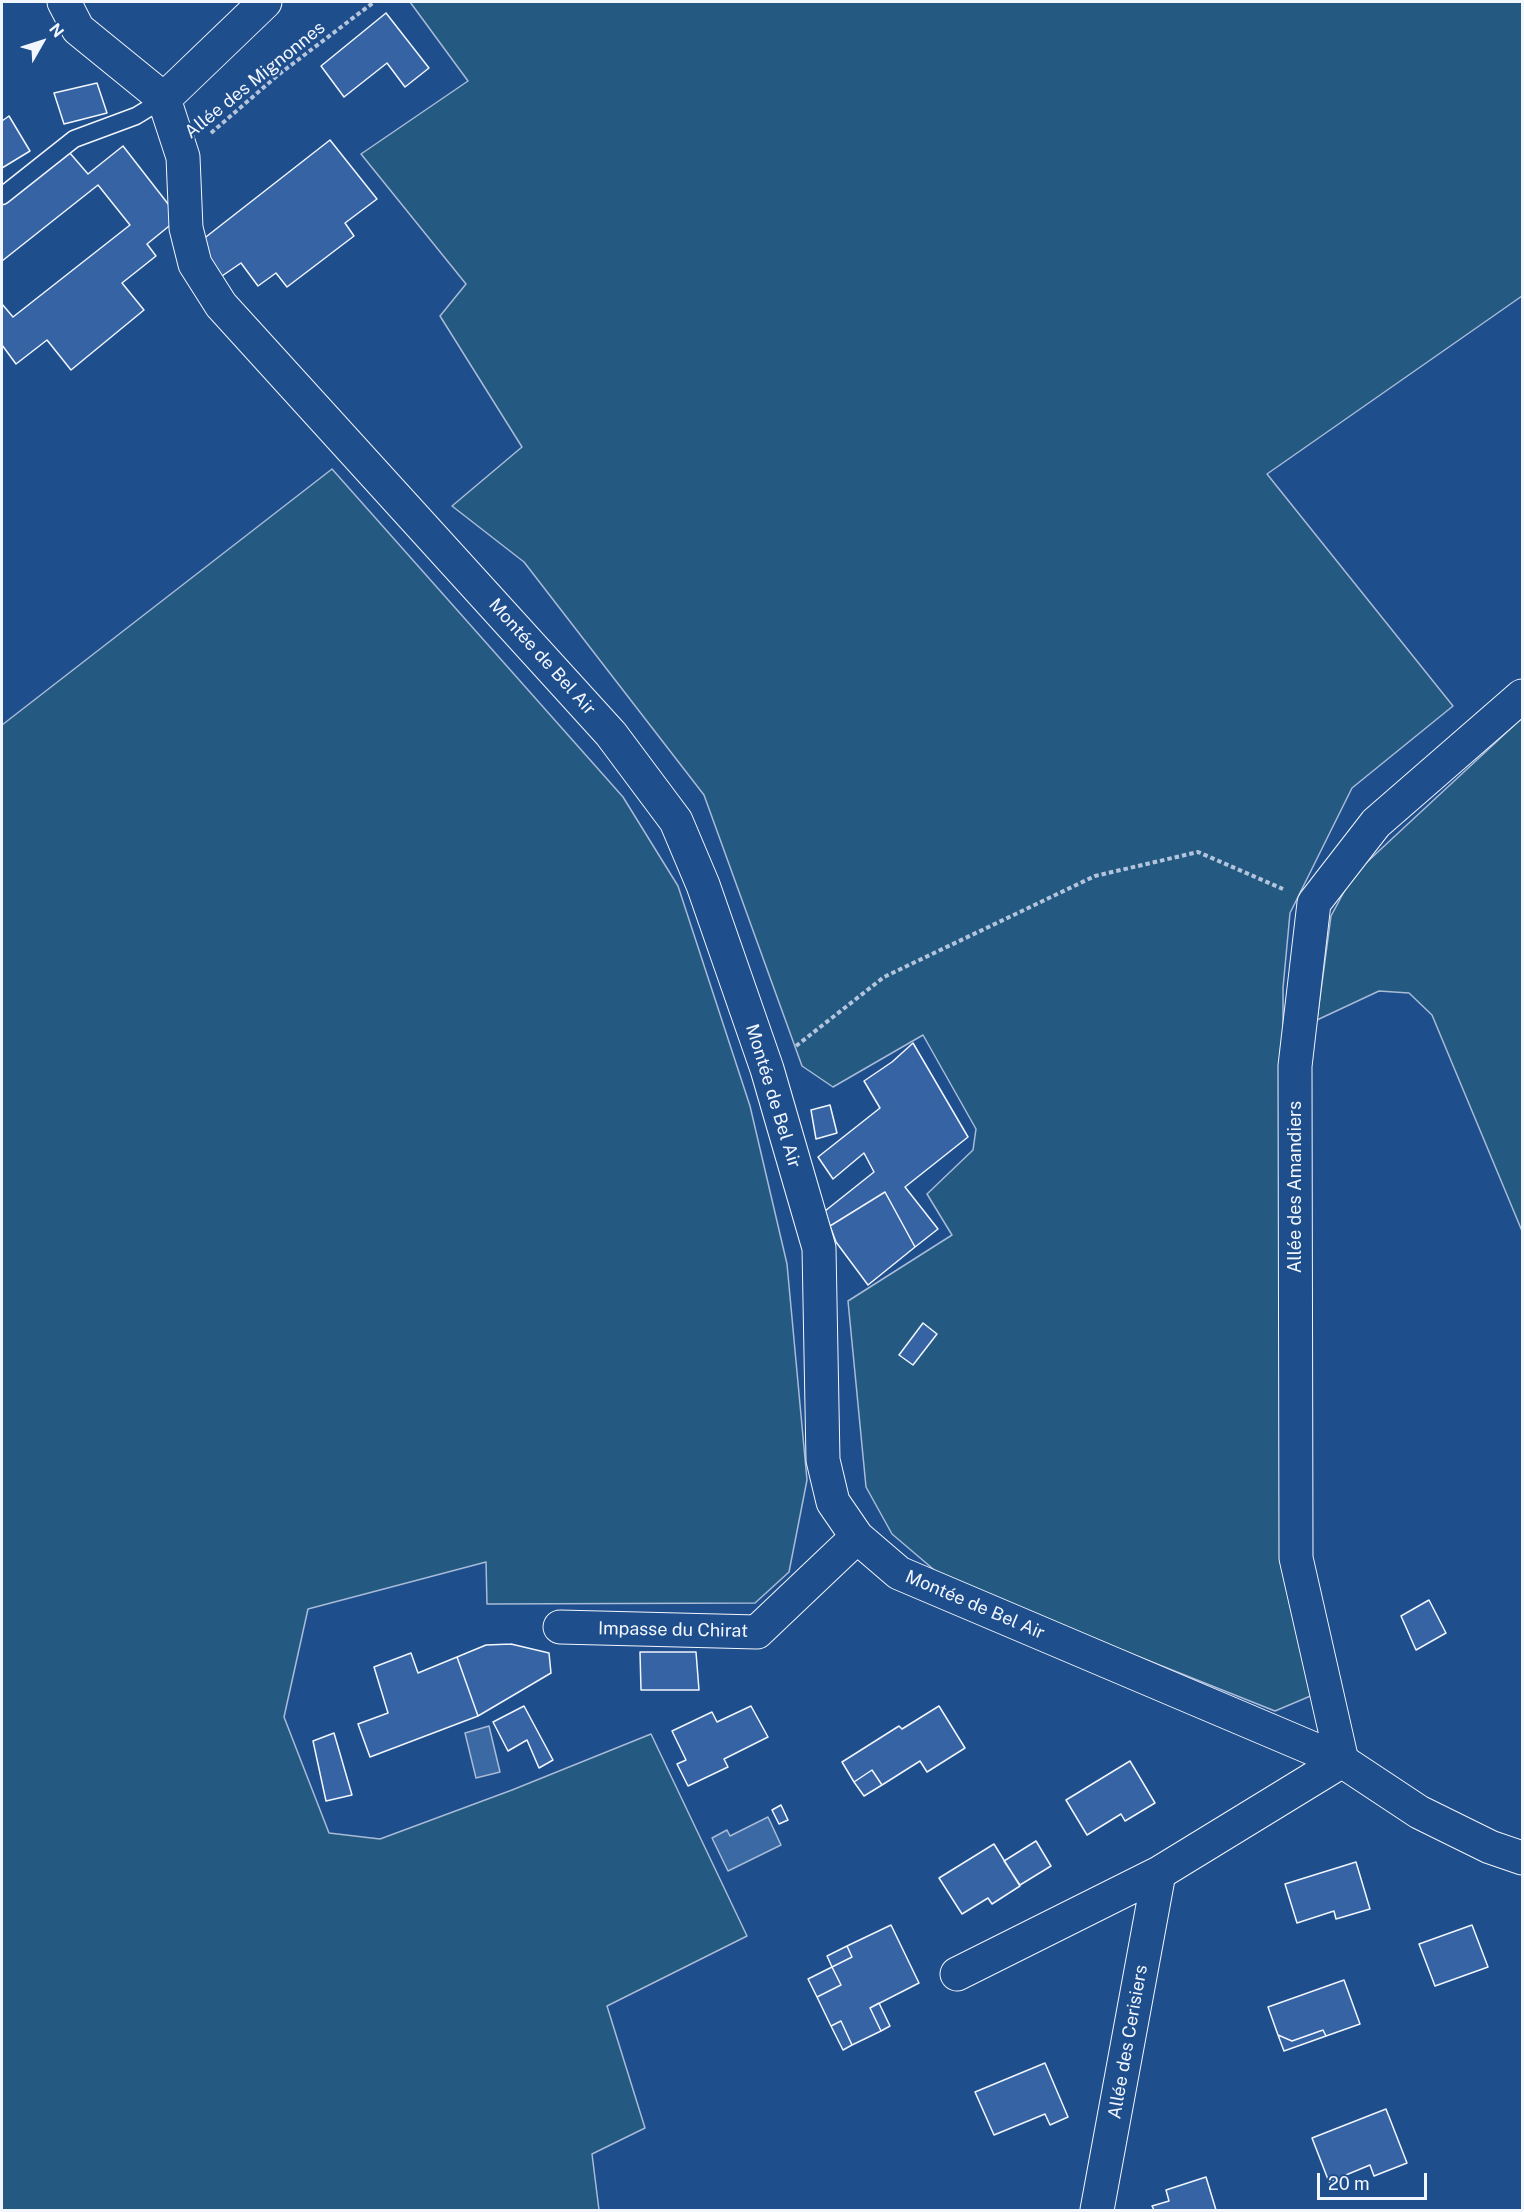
<!DOCTYPE html>
<html>
<head>
<meta charset="utf-8">
<style>
	body { margin:0 }
	#map { position:relative; width:1524px; height:2212px; overflow:hidden; background:#1f4e8c; font-family:"Public Sans",sans-serif }
	canvas { display:block }
	.frame { position:absolute; inset:0; border:3px solid #f2f6ff; pointer-events:none }
	.north { position:absolute; left:12px; top:12px; width:60px; height:60px; -webkit-text-stroke:4px #1f4e8c; paint-order:stroke; rotate:51deg; font-size:16px; font-weight:700; line-height:24px; text-align:center; color:#f2f6ff }
	.north::after { content:''; display:block; margin:auto; width:21px; height:27px; background:#f2f6ff; clip-path:polygon(50% 0,100% 100%,50% 72%,0 100%) }
	.scale { position:absolute; left:1317px; top:2173px; width:110px; height:27px; box-sizing:border-box; border:3px solid #f2f6ff; border-top:0; padding-left:8px; font-size:18px; line-height:21px; white-space:nowrap; color:#f2f6ff; -webkit-text-stroke:4px #1f4e8c; paint-order:stroke }
</style>
</head>
<body>
<div id="map">
<canvas width="1524" height="2212"></canvas>
<div class="frame"></div>
<div class="north">N</div>
<div class="scale">20 m</div>
</div>
<script>
const ctx = document.querySelector('canvas').getContext('2d');
ctx.lineJoin = 'round';
function fillPath(path, color) {
  ctx.fillStyle = color;
  ctx.fill(path, 'evenodd');
}
function shape(rows) {
  const path = new Path2D();
  for (const r of rows) {
    path.moveTo(r[0], r[1]);
    for (let i = 2; i < r.length; i += 2) path.lineTo(r[i], r[i + 1]);
  }
  return path;
}
function stroke(path, color, width, dash) {
  ctx.strokeStyle = color;
  ctx.lineWidth = width;
  ctx.lineCap = dash ? 'butt' : 'round';
  ctx.setLineDash(dash || []);
  ctx.stroke(path);
}
function drawText(font, color, halo, rows, align = 'center') {
  ctx.font = font + ' "Public Sans",sans-serif';
  ctx.lineWidth = 4.5;
  ctx.setLineDash([]);
  ctx.textBaseline = 'middle';
  ctx.strokeStyle = halo;
  ctx.fillStyle = color;
  for (const [text, x, y, turn = 0] of rows) {
    ctx.save();
    ctx.translate(x, y);
    ctx.rotate((+turn || 0) * Math.PI / 180);
    ctx.textAlign = isNaN(turn) ? turn : align;
    if (halo) ctx.strokeText(text, 0, 0);
    ctx.fillText(text, 0, 0);
    ctx.restore();
  }
}
const green = shape([
	[410,2,1522,2,1522,296,1267,474,1453,706,1352,788,1290,913,1283,988,1284,1570,1320,1692,1275,1711,946,1580,892,1534,866,1487,848,1301,952,1235,927,1194,973,1150,976,1129,923,1035,833,1087,802,1066,704,795,524,562,452,506,522,447,440,316,466,284,361,154,468,81,410,2],
	[332,469,623,797,678,886,750,1106,787,1264,807,1480,789,1572,755,1603,487,1604,486,1562,308,1609,284,1717,329,1833,380,1839,512,1790,651,1734,747,1936,607,2006,645,2128,592,2154,599,2210,2,2210,2,725,332,469],
	[1522,718,1522,1231,1432,1015,1409,993,1379,991,1317,1020,1331,916,1353,875,1522,718]
]);
fillPath(green, '#245a82');
stroke(green, '#a8bbd7', 1.5);
const water = shape([
	[489,1726,500,1772,476,1778,465,1733,489,1726],
	[768,1817,781,1845,728,1871,712,1838,727,1830,730,1836,768,1817]
]);
fillPath(water, '#3b69a3');
stroke(water, '#a8bbd7', 1.5);
const building = shape([
	[386,13,429,68,405,87,387,63,344,97,321,66,386,13],
	[97,83,107,113,64,124,54,93,97,83],
	[9,116,30,151,2,168,2,121,9,116],
	[330,140,377,199,345,223,354,236,287,287,276,273,258,286,241,263,219,278,202,240,330,140],
	[123,146,179,218,147,244,156,256,122,283,144,310,71,370,47,340,16,364,2,345,2,304,13,317,130,225,98,185,2,261,2,204,69,152,88,174,123,146],
	[913,1043,968,1137,905,1187,938,1229,915,1247,885,1192,830,1226,825,1211,874,1172,864,1153,833,1179,818,1157,880,1108,864,1081,892,1062,913,1043],
	[830,1105,837,1133,816,1139,811,1110,830,1105],
	[885,1192,915,1247,868,1285,836,1242,830,1226,885,1192],
	[923,1323,937,1334,913,1365,899,1355,923,1323],
	[1429,1600,1446,1633,1416,1650,1401,1616,1429,1600],
	[511,1644,549,1653,551,1673,478,1716,457,1657,486,1645,511,1644],
	[640,1652,696,1652,699,1690,641,1690,640,1652],
	[411,1653,418,1673,457,1657,478,1716,370,1757,358,1724,388,1713,374,1667,411,1653],
	[524,1706,553,1760,539,1768,527,1740,508,1751,493,1722,524,1706],
	[751,1706,768,1737,724,1759,728,1767,688,1786,677,1764,686,1760,672,1731,712,1712,717,1722,751,1706],
	[939,1706,965,1748,927,1772,920,1761,882,1785,872,1770,854,1782,842,1762,899,1726,902,1729,939,1706],
	[334,1733,352,1795,326,1801,313,1741,334,1733],
	[1130,1761,1155,1803,1125,1821,1121,1814,1087,1835,1066,1800,1130,1761],
	[872,1770,882,1785,864,1796,854,1782,872,1770],
	[781,1805,788,1820,779,1824,772,1810,781,1805],
	[1036,1841,1051,1866,1020,1885,1004,1861,1036,1841],
	[994,1844,1020,1886,992,1904,988,1898,962,1914,939,1878,994,1844],
	[1356,1862,1370,1909,1336,1919,1334,1911,1297,1923,1285,1884,1356,1862],
	[891,1925,919,1983,870,2008,881,2031,852,2045,841,2021,831,2026,817,1997,841,1985,832,1967,852,1957,847,1946,891,1925],
	[1472,1925,1488,1967,1435,1986,1419,1944,1472,1925],
	[847,1946,852,1957,832,1967,827,1956,847,1946],
	[832,1967,841,1985,817,1997,808,1979,832,1967],
	[1344,1980,1360,2024,1326,2036,1323,2030,1292,2041,1278,2035,1268,2007,1344,1980],
	[879,2003,890,2026,881,2031,870,2008,879,2003],
	[841,2021,852,2045,843,2050,831,2026,841,2021],
	[1323,2030,1326,2036,1284,2051,1278,2035,1292,2041,1323,2030],
	[1045,2063,1068,2117,1050,2125,1045,2114,994,2135,975,2092,1045,2063],
	[1386,2109,1407,2163,1374,2176,1370,2165,1329,2182,1312,2138,1386,2109],
	[1206,2177,1216,2210,1154,2210,1152,2206,1169,2201,1166,2190,1206,2177]
]);
fillPath(building, '#3563a3');
stroke(building, '#f2f6ff', 1.5);
const lane = shape([
	[2,196,74,139,136,116,164,99]
]);
const street = shape([
	[64,2,78,29,164,99],
	[164,99,183,157,186,228,195,264,221,305,611,734,676,821,703,885,767,1069,819,1248,823,1460,833,1502,857,1537,899,1573,1342,1761,1419,1812,1490,1847,1522,1858],
	[164,99,265,2],
	[560,1627,757,1632,857,1537],
	[957,1974,1159,1873],
	[1097,2210,1159,1873,1342,1761,1296,1558,1295,1066,1314,903,1376,823,1522,696]
]);
stroke(lane, '#f2f6ff', 19);
stroke(street, '#f2f6ff', 35);
stroke(shape([
	[211,133,278,75,374,2],
	[796,1046,884,977,1095,876,1198,852,1283,889]
]), '#b3c4dc', 4, [4.5, 3]);
stroke(lane, '#1f4e8c', 16);
stroke(street, '#1f4e8c', 33);
drawText('18px', '#f2f6ff', '#1f4e8c', [
	["Allée des Mignonnes",255,80,-39],
	["Montée de Bel Air",542,657,48],
	["Montée de Bel Air",773,1096,73],
	["Allée des Amandiers",1295,1187,-90],
	["Montée de Bel Air",975,1605,23],
	["Impasse du Chirat",673,1630,1],
	["Allée des Cerisiers",1128,2042,-80]
]);
</script>
</body>
</html>
